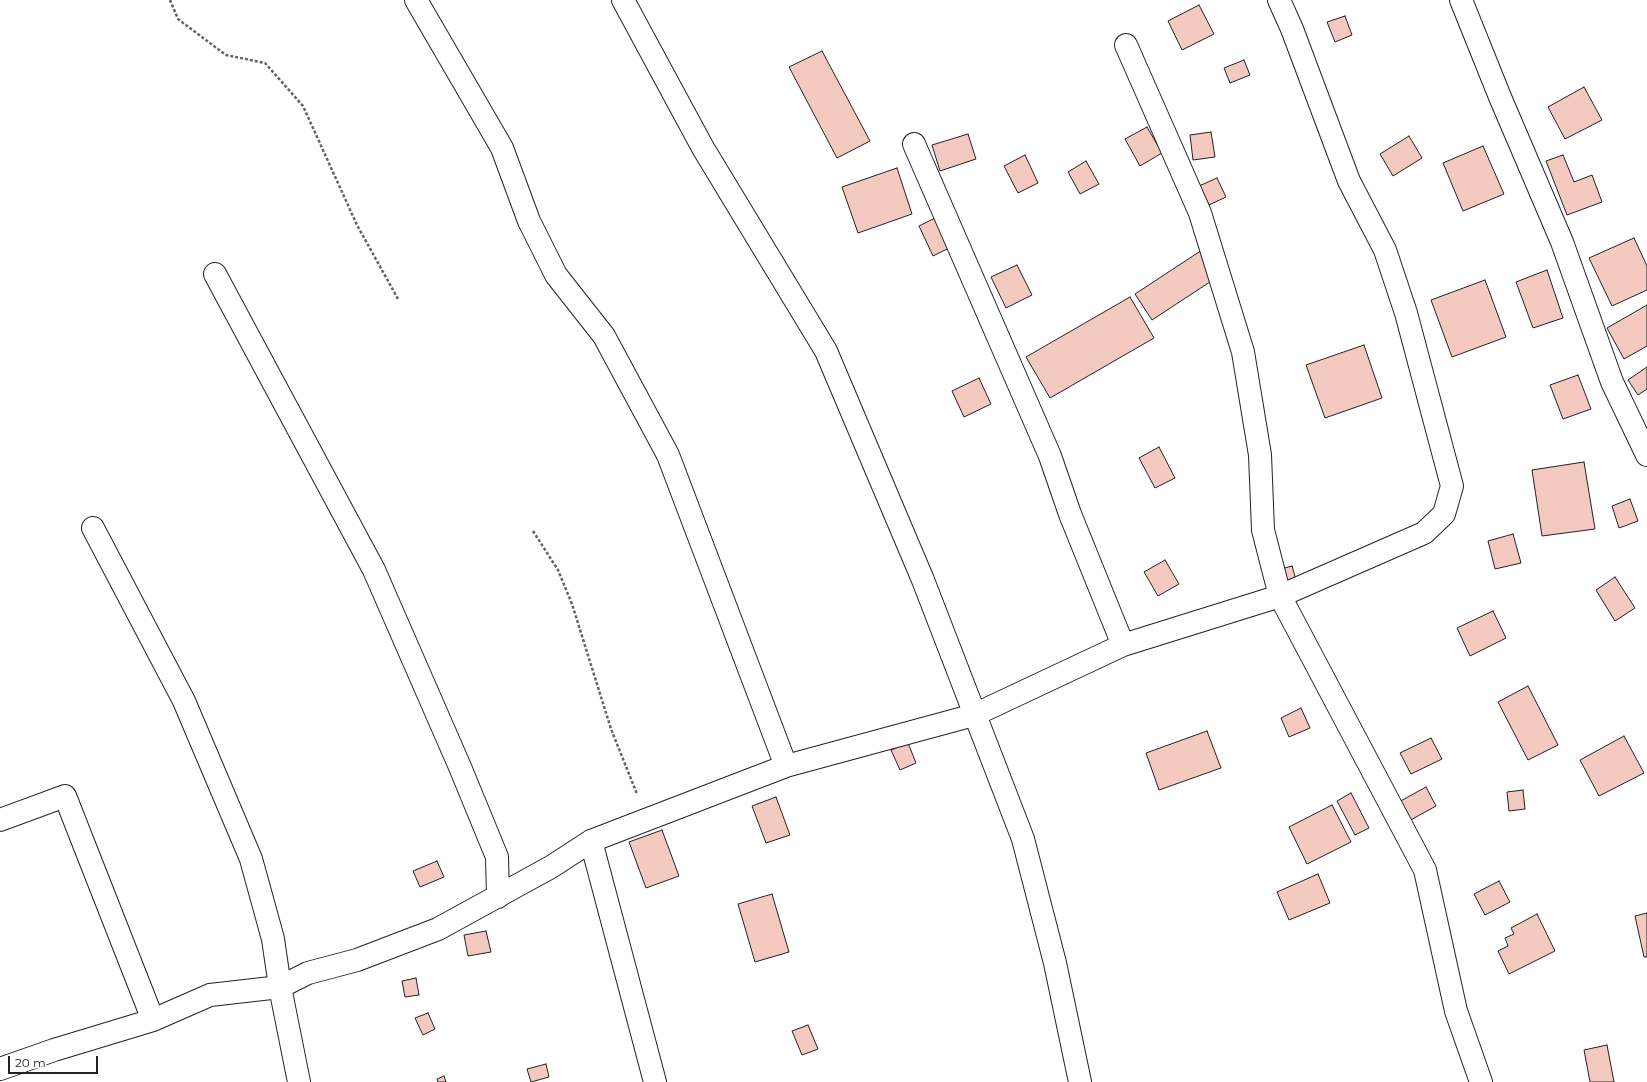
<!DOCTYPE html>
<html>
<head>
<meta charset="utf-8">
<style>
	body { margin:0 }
	#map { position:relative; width:1647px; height:1082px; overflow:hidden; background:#fff; font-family:Montserrat,sans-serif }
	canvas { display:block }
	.scale { position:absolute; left:8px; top:1056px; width:90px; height:18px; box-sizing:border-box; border:2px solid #222; border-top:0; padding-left:5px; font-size:12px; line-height:14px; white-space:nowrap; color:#222; -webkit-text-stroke:3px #fff; paint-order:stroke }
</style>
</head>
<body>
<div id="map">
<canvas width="1647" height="1082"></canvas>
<div class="scale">20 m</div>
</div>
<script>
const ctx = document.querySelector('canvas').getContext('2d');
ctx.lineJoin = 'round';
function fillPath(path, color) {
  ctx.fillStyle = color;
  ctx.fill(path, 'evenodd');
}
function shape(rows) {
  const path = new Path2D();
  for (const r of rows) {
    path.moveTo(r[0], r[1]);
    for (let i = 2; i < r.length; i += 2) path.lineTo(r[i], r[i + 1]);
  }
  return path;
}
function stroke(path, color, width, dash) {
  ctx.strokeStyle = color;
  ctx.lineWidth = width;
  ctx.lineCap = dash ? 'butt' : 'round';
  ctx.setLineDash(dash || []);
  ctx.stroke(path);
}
const building = shape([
	[1199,5,1214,34,1182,50,1168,21,1199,5],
	[1345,16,1352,35,1335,42,1327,22,1345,16],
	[822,51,870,141,837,158,789,67,822,51],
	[1244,60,1250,75,1230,83,1224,68,1244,60],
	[1584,87,1602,120,1565,139,1548,107,1584,87],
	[1147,127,1162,153,1140,166,1125,139,1147,127],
	[1211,132,1215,157,1193,160,1190,135,1211,132],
	[968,134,976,159,940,171,932,145,968,134],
	[1409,136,1422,158,1393,176,1380,154,1409,136],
	[1483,146,1504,194,1463,211,1443,163,1483,146],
	[1025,155,1038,183,1018,193,1004,166,1025,155],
	[1563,155,1574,182,1592,175,1602,202,1567,215,1546,161,1563,155],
	[1086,161,1099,184,1080,194,1068,172,1086,161],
	[897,168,912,214,858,233,842,187,897,168],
	[1217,178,1226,197,1209,205,1199,186,1217,178],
	[937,217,951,247,933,256,919,226,937,217],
	[1634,238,1647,266,1647,290,1612,306,1589,258,1634,238],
	[1202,250,1219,276,1152,320,1135,294,1202,250],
	[1017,265,1032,295,1006,308,991,277,1017,265],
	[1547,270,1563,318,1533,328,1516,282,1547,270],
	[1485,280,1506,337,1452,357,1431,300,1485,280],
	[1130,297,1154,338,1050,398,1026,357,1130,297],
	[1647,305,1647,346,1624,359,1607,328,1647,305],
	[1364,345,1382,398,1325,418,1306,365,1364,345],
	[1647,367,1647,389,1638,395,1628,380,1647,367],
	[1578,375,1591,409,1563,419,1550,385,1578,375],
	[979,378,991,404,964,417,952,391,979,378],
	[1159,447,1175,478,1155,488,1139,458,1159,447],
	[1584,462,1595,529,1542,536,1532,470,1584,462],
	[1630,499,1638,521,1619,528,1612,506,1630,499],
	[1513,534,1521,563,1495,569,1488,541,1513,534],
	[1165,560,1179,584,1158,596,1144,572,1165,560],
	[1292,566,1297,583,1282,588,1277,570,1292,566],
	[1615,577,1635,608,1615,621,1596,590,1615,577],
	[1493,611,1506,638,1470,656,1457,628,1493,611],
	[1528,686,1558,745,1528,760,1498,702,1528,686],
	[1301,708,1310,728,1289,737,1281,718,1301,708],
	[1207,731,1221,768,1159,790,1146,753,1207,731],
	[1624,736,1644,773,1599,796,1580,760,1624,736],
	[1431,738,1442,759,1411,774,1400,753,1431,738],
	[908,743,916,763,900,770,891,750,908,743],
	[1426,787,1436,806,1407,822,1397,803,1426,787],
	[1523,790,1525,809,1509,811,1507,792,1523,790],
	[1351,793,1369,828,1355,835,1337,801,1351,793],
	[776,797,790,835,766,843,752,806,776,797],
	[1332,805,1351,842,1307,864,1289,827,1332,805],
	[662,830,679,876,646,888,629,842,662,830],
	[437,861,444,877,420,887,413,871,437,861],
	[1318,874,1330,903,1289,920,1277,892,1318,874],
	[1499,881,1510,902,1485,915,1474,894,1499,881],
	[772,894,789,952,755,962,738,904,772,894],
	[1647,913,1647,957,1644,957,1635,916,1647,913],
	[1537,914,1555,951,1509,974,1498,951,1508,946,1505,938,1514,934,1511,928,1537,914],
	[486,931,491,952,468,956,464,935,486,931],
	[416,978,419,995,405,997,402,981,416,978],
	[428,1013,435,1029,423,1035,415,1018,428,1013],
	[808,1025,818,1049,802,1055,792,1031,808,1025],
	[1607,1045,1614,1082,1590,1082,1584,1050,1607,1045],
	[546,1064,549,1077,531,1082,527,1069,546,1064],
	[444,1076,446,1082,438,1082,437,1079,444,1076]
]);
fillPath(building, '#f3c9c0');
stroke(building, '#222', 1);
const minor = shape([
	[416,0,502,148,529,221,556,275,604,336,668,455,786,766],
	[623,0,703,148,826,351,923,580,1023,839,1055,963,1080,1082],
	[1461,0,1500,97,1562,242,1612,382,1647,455],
	[1126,45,1200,213,1243,352,1260,455,1263,530,1280,596,1425,870,1456,1011,1481,1082],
	[914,144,1050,456,1070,514,1123,645],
	[215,274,374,570,460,767,497,857,498,897],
	[93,528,184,701,251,859,273,939,280,987,299,1082],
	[0,820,65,796,153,1020],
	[591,841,655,1082],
	[0,1069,54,1050,153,1020,210,995,280,987,308,973,357,960,438,929,551,867,591,841,786,766,974,715,1123,645,1280,596,1424,533,1444,514,1452,486,1406,313,1385,250,1349,181,1292,29,1279,0]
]);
stroke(minor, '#222', 24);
stroke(shape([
	[170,0,178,19,226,55,265,63,303,106,357,225,398,299],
	[533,531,558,570,572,604,611,729,637,794]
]), '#646464', 2.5, [3, 2]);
stroke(minor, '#fff', 22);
</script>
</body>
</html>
